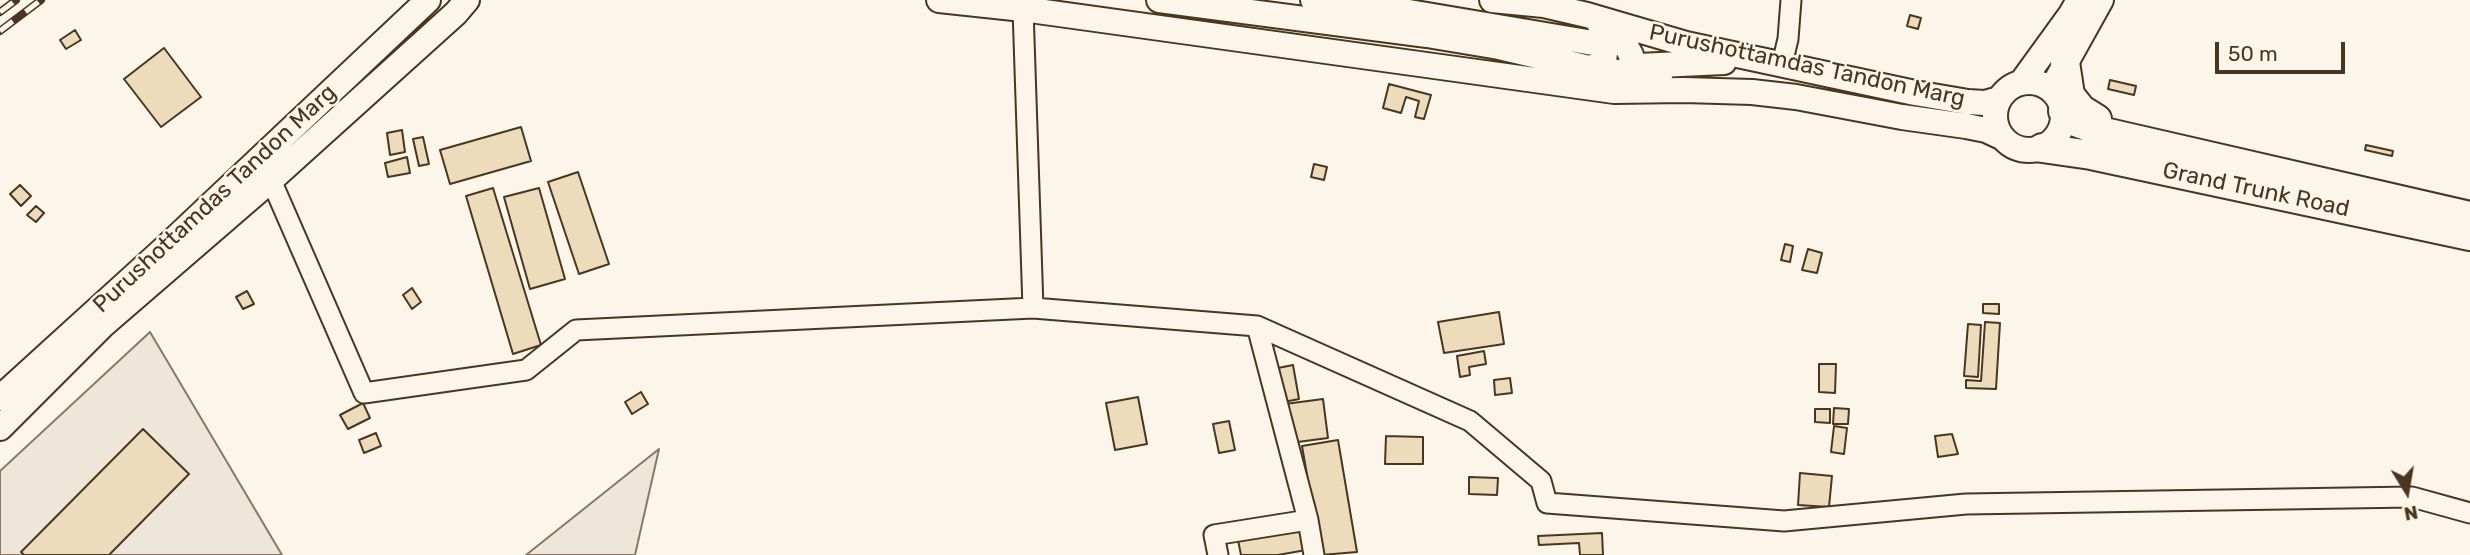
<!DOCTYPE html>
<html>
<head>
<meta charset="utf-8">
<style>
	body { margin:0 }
	#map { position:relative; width:2470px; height:555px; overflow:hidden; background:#fbf6e9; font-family:Rubik,sans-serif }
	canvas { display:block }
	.north { position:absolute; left:2372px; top:457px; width:70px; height:70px; -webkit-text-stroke:5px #fbf6e9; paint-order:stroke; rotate:169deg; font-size:19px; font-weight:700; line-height:28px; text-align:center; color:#4a3520 }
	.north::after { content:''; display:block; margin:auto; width:24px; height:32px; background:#4a3520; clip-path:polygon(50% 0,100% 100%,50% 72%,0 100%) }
	.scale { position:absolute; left:2215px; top:42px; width:130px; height:32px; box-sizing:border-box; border:4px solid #4a3520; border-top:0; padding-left:9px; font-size:21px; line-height:24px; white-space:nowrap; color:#4a3520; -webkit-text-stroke:5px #fbf6e9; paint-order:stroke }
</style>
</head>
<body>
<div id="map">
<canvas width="2470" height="555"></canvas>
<div class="north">N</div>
<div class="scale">50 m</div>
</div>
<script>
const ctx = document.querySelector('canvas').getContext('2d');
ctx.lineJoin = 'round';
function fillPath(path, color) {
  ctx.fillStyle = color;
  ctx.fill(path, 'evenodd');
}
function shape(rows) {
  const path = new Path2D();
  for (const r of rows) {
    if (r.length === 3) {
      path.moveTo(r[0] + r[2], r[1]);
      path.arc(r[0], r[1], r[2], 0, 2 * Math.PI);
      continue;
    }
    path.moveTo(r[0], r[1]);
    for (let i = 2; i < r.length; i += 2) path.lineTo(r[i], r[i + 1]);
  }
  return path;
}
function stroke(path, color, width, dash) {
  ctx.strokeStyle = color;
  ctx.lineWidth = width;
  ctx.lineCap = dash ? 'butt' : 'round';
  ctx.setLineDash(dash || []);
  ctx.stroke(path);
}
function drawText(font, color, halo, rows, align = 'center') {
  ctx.font = font + ' Rubik,sans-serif';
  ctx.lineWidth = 5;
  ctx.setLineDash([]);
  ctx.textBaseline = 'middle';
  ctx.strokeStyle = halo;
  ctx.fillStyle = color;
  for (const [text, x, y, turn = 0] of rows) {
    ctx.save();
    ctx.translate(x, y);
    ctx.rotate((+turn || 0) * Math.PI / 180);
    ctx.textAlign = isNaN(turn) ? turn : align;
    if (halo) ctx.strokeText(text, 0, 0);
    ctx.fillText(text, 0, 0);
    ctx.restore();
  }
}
const green = shape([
	[150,332,282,555,0,555,0,471,150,332],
	[659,449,635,555,526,555,659,449]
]);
fillPath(green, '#ede6d9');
stroke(green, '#887966', 2);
const building = shape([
	[1910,15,1921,18,1918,29,1907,26,1910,15],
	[75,30,81,40,66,49,60,40,75,30],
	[164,48,201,97,161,127,124,79,164,48],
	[2110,80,2136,86,2134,95,2108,89,2110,80],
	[1389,84,1431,95,1424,119,1415,117,1419,101,1406,97,1401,113,1383,108,1389,84],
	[521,127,531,161,450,184,440,150,521,127],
	[402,130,405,152,390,155,387,133,402,130],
	[423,137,429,164,419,166,413,139,423,137],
	[2366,145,2393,151,2392,156,2365,150,2366,145],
	[407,157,410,173,388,177,385,163,407,157],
	[1314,164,1327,167,1324,180,1311,177,1314,164],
	[578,172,609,264,579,274,548,182,578,172],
	[20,185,31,196,21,206,10,194,20,185],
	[493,188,541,345,513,354,466,196,493,188],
	[539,188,565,279,530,289,504,197,539,188],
	[36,206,44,213,36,222,27,215,36,206],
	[1785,244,1793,246,1790,262,1781,260,1785,244],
	[1808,249,1822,253,1817,273,1802,270,1808,249],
	[412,288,421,302,412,309,403,295,412,288],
	[247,291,254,304,243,309,236,297,247,291],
	[1983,304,1999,304,1999,314,1983,313,1983,304],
	[1499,312,1504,344,1444,353,1438,322,1499,312],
	[1985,322,2000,323,1996,389,1966,388,1966,380,1981,381,1985,322],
	[1968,324,1981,325,1978,377,1964,376,1968,324],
	[1484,351,1486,364,1469,367,1470,375,1460,377,1457,356,1484,351],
	[1819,364,1836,364,1835,393,1819,392,1819,364],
	[1293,365,1299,399,1284,402,1278,368,1293,365],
	[1510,378,1512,393,1495,395,1494,380,1510,378],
	[641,392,648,404,632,414,625,402,641,392],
	[1138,397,1147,444,1115,450,1106,403,1138,397],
	[1323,399,1328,438,1290,443,1285,404,1323,399],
	[363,403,370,418,348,429,340,415,363,403],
	[1834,408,1849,409,1848,424,1833,424,1834,408],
	[1815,409,1830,409,1830,423,1815,422,1815,409],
	[1229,421,1235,450,1219,453,1213,424,1229,421],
	[1834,426,1847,428,1844,454,1831,452,1834,426],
	[143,429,189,474,109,555,24,555,21,552,143,429],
	[376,433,381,446,364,453,359,440,376,433],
	[1952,434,1958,454,1938,457,1935,436,1952,434],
	[1386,436,1423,437,1423,464,1385,464,1386,436],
	[1338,440,1357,552,1321,555,1302,446,1338,440],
	[1800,473,1832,476,1829,507,1798,505,1800,473],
	[1469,477,1498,478,1497,495,1469,494,1469,477],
	[1302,529,1306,550,1278,555,1241,555,1238,540,1302,529],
	[1602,533,1603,555,1580,555,1579,543,1539,545,1538,536,1602,533]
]);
fillPath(building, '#ecdcbc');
stroke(building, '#4a3520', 2);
const minor = shape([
	[1023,9,1033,308],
	[1782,64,1788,39,1791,0],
	[271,180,364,393,526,370,576,330,1033,308,1257,326,1470,421,1541,481,1547,503,1784,521,1966,504,2412,497,2470,513],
	[1257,326,1308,520,1314,555],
	[1218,555,1214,535,1308,520]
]);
const major = shape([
	[939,0,1023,9,1614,91,1684,90,1752,92,1796,97,1902,117,1966,126,1986,130,2001,137],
	[1159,0,1427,35,1499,47,1589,68,1660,78],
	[1313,0,1409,12,1599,44,1605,53,1604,61,1601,65,1589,68],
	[1492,0,1544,5,1587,15,1686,44,1915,93,1968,102,1985,103,1999,99],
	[1599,23,1620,35,1631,55,1632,66,1622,73],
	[1638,66,1724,62],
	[2057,79,2101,0],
	[2029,116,34],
	[2021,83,2071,14,2079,0],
	[0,398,165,248,428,0],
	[0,428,102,326,271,180,456,13,467,0]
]);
const highway = shape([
	[2065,62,2070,95,2081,109,2097,119],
	[2063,111,2073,121,2100,131,2470,216],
	[2042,148,2091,155,2470,236]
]);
stroke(minor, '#4a3520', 23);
stroke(major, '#4a3520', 28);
stroke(highway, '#4a3520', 32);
stroke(minor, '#fbf6e9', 19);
stroke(major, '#fbf6e9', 24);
stroke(highway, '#fbf6e9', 28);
const rail = shape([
	[0,12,16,0],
	[0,31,41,0]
]);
stroke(rail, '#4a3520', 8);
stroke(rail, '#fbf6e9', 5, [16]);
drawText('23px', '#4a3520', '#fbf6e9', [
	["Purushottamdas Tandon Marg",1807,66,12],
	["Grand Trunk Road",2256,190,12],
	["Purushottamdas Tandon Marg",215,199,-43]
]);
</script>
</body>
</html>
